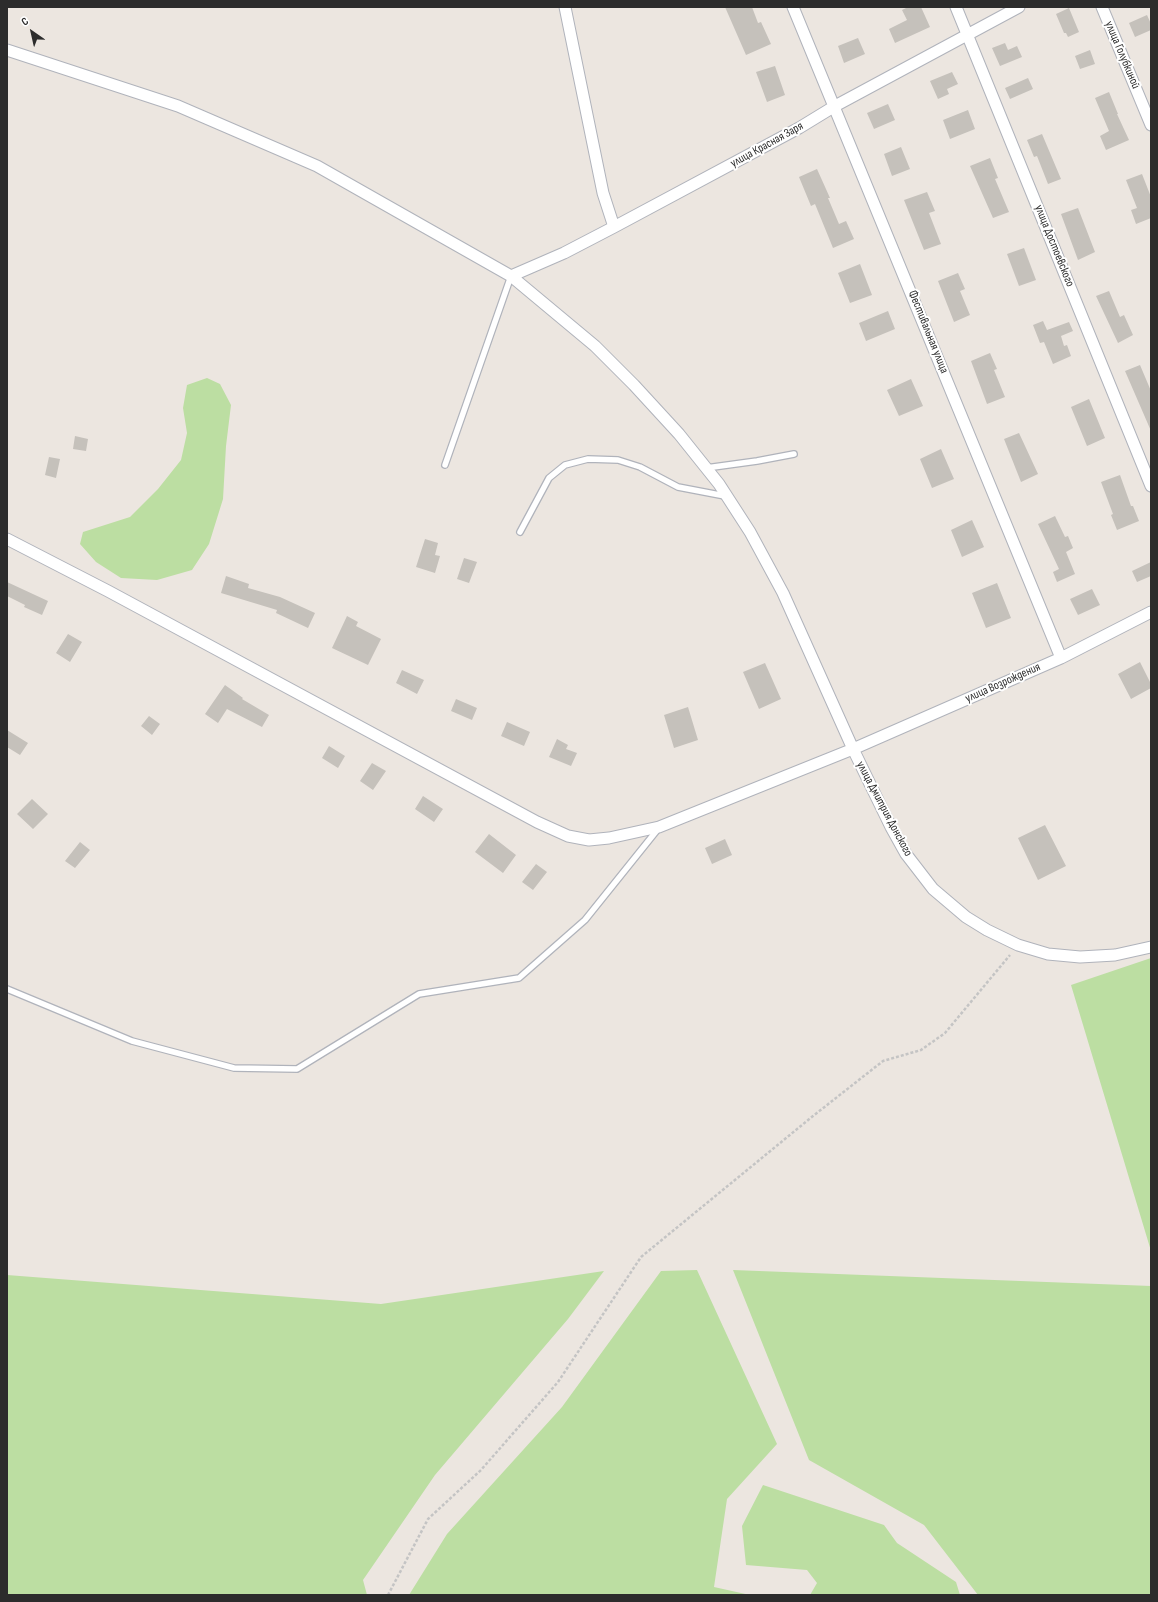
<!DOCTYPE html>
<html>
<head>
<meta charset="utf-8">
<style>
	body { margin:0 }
	#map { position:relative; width:1158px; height:1602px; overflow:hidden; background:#ece6e0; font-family:"Sofia Sans Condensed",sans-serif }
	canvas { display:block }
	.frame { position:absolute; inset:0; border:8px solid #2c2c2c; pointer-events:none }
	.north { position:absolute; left:12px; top:12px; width:40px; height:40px; -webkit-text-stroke:3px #fff; paint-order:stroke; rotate:326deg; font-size:11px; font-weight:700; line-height:16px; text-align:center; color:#2c2c2c }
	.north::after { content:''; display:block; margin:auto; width:14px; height:18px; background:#2c2c2c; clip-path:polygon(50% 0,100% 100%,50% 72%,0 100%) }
</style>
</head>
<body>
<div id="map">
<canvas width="1158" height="1602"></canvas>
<div class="frame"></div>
<div class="north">С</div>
</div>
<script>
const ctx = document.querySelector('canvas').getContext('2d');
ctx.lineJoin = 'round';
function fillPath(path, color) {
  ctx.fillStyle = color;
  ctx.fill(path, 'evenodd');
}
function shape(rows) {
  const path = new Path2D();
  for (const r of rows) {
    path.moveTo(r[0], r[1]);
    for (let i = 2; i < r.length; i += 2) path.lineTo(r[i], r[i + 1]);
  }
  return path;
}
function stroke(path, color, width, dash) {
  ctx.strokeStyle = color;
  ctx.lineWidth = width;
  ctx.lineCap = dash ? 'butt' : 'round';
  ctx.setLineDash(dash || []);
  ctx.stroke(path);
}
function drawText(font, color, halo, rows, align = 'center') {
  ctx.font = font + ' "Sofia Sans Condensed",sans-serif';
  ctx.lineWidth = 4;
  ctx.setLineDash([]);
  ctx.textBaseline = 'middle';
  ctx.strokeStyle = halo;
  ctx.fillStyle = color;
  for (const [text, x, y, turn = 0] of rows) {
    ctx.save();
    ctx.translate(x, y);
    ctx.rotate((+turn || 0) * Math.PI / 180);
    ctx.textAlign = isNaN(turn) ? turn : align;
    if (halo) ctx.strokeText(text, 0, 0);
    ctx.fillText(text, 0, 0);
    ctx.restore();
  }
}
fillPath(shape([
	[207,378,220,384,231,405,226,446,223,499,209,544,192,570,157,580,121,578,96,562,80,544,83,532,130,517,158,489,181,460,187,433,183,408,187,385],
	[1151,958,1151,1251,1071,985],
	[697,1270,777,1444,727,1499,714,1587,750,1595,409,1595,447,1534,562,1407,661,1271],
	[733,1270,1151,1286,1151,1595,978,1595,924,1525,809,1460],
	[604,1271,568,1319,435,1475,363,1580,367,1595,7,1595,7,1275,381,1304],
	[763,1485,884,1525,897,1543,956,1582,960,1595,810,1595,817,1583,807,1570,746,1565,742,1526]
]), '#bcdea2');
fillPath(shape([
	[725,7,752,7,758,23,761,22,771,44,746,55],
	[908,7,921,7,930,27,895,43,889,29,907,20,902,10],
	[1069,8,1079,32,1068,37,1066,33,1064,33,1056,14],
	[1147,15,1151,24,1151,30,1135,37,1129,23],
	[858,38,865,54,844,63,838,46],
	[1005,43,1008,50,1017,46,1022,57,1000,66,992,48],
	[1090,50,1095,64,1080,69,1075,56],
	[775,66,785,95,767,102,756,72],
	[952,72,958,84,947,89,949,94,938,99,930,81],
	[1028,78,1033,89,1010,99,1005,88],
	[1109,92,1118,114,1117,114,1129,140,1106,150,1100,136,1109,131,1095,98],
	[888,104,895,120,874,129,867,113],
	[968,110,975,129,950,139,943,120],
	[1042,134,1061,179,1048,184,1037,156,1034,157,1027,140],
	[901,147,910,169,892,176,884,154],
	[990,158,998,178,995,179,1009,212,993,218,970,166],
	[817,169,830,198,828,198,839,224,846,221,854,239,833,248,815,204,811,206,799,177],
	[1142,174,1151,197,1151,218,1136,224,1131,210,1137,208,1126,180],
	[927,192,935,211,929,213,941,244,924,250,904,200],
	[1078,208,1095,252,1078,260,1061,214],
	[1024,248,1036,280,1019,286,1007,254],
	[860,264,872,295,850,303,838,273],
	[958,273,965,289,960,291,970,315,954,322,938,281],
	[1109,291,1120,317,1124,315,1133,335,1118,343,1096,296],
	[888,311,895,329,866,341,859,323],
	[1043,321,1047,330,1069,322,1073,331,1061,336,1064,346,1067,345,1071,356,1053,364,1044,342,1040,343,1033,325],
	[990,353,997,369,994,370,1005,397,987,404,971,361],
	[1140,365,1151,391,1151,431,1125,371],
	[911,379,923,406,899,416,887,390],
	[1089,399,1105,438,1087,446,1071,407],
	[1019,433,1038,474,1021,482,1004,439],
	[75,436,88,439,86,451,73,449],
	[941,449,954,479,932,488,920,459],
	[49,457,60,459,56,478,45,475],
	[1120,475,1131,506,1133,506,1139,521,1117,530,1111,515,1113,514,1101,482],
	[1055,516,1065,537,1068,536,1073,548,1066,552,1075,574,1057,582,1053,572,1059,569,1038,524],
	[972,520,984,547,962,557,951,530],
	[425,539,438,543,435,555,440,556,435,573,416,567],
	[464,558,477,562,469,583,457,579],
	[1151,562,1151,576,1137,582,1132,571],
	[226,576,249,584,248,588,280,597,315,613,308,628,276,613,277,610,221,593],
	[7,582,48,601,42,615,24,607,25,605,7,596],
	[997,583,1011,618,986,628,972,593],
	[1092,589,1100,605,1078,615,1070,599],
	[347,616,358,622,356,626,381,639,368,665,332,648],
	[68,634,82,642,70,662,56,653],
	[1140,662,1151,684,1151,688,1131,699,1118,674],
	[765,663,781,699,759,709,743,672],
	[402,670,424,680,417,694,396,683],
	[225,685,243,698,242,699,269,715,262,727,227,709,218,723,205,714],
	[456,699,477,708,472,720,451,711],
	[688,707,698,740,674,748,664,715],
	[149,716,160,724,152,735,141,726],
	[507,722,530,732,524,746,501,736],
	[7,730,28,743,20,755,7,747],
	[557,739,568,745,566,749,577,753,571,766,549,757],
	[329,746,345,756,338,768,322,758],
	[372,763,386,771,373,790,360,781],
	[423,796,443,809,434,822,415,809],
	[32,799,48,814,33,829,17,814],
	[1045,825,1066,866,1038,880,1018,838],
	[489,834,516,855,503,873,475,852],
	[725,839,732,855,712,864,705,848],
	[80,842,90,850,75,868,65,861],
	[536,864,547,872,533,890,522,882]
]), '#c5c1bb');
const service = shape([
	[445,465,511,276],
	[706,468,757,461,794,454],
	[520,532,549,478,565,465,588,459,618,460,640,467,678,487,725,496],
	[7,989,132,1041,234,1068,297,1069,419,994,519,978,585,920,658,829]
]);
const minor = shape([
	[565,7,603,193,614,227],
	[793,7,1061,658],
	[956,7,1151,486],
	[1102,7,1151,125],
	[7,50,178,106,317,166,511,276,595,346,634,385,679,434,719,484,750,532,783,593,853,749,891,827,906,854,933,889,966,917,987,930,1018,945,1048,954,1080,957,1115,955,1151,947],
	[511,276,564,253,614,227,799,128,835,106,1019,7],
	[7,539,108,591,537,822,568,836,589,840,609,838,659,827,853,749,1061,658,1151,612]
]);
stroke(service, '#b0b3bb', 8);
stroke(minor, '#b0b3bb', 13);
stroke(shape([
	[388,1595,428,1519,481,1470,558,1382,641,1257,813,1116,883,1061,921,1050,945,1033,1010,955]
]), '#c4c4c4', 2.5, [3, 2]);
stroke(service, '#fff', 5.5);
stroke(minor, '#fff', 11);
drawText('12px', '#2c2c2c', '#fff', [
	["улица Голубкиной",1122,55,67],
	["улица Красная Заря",767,145,-29],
	["улица Достоевского",1054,246,68],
	["Фестивальная улица",928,332,68],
	["улица Возрождения",1003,683,-24],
	["улица Дмитрия Донского",884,809,62]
]);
</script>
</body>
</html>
